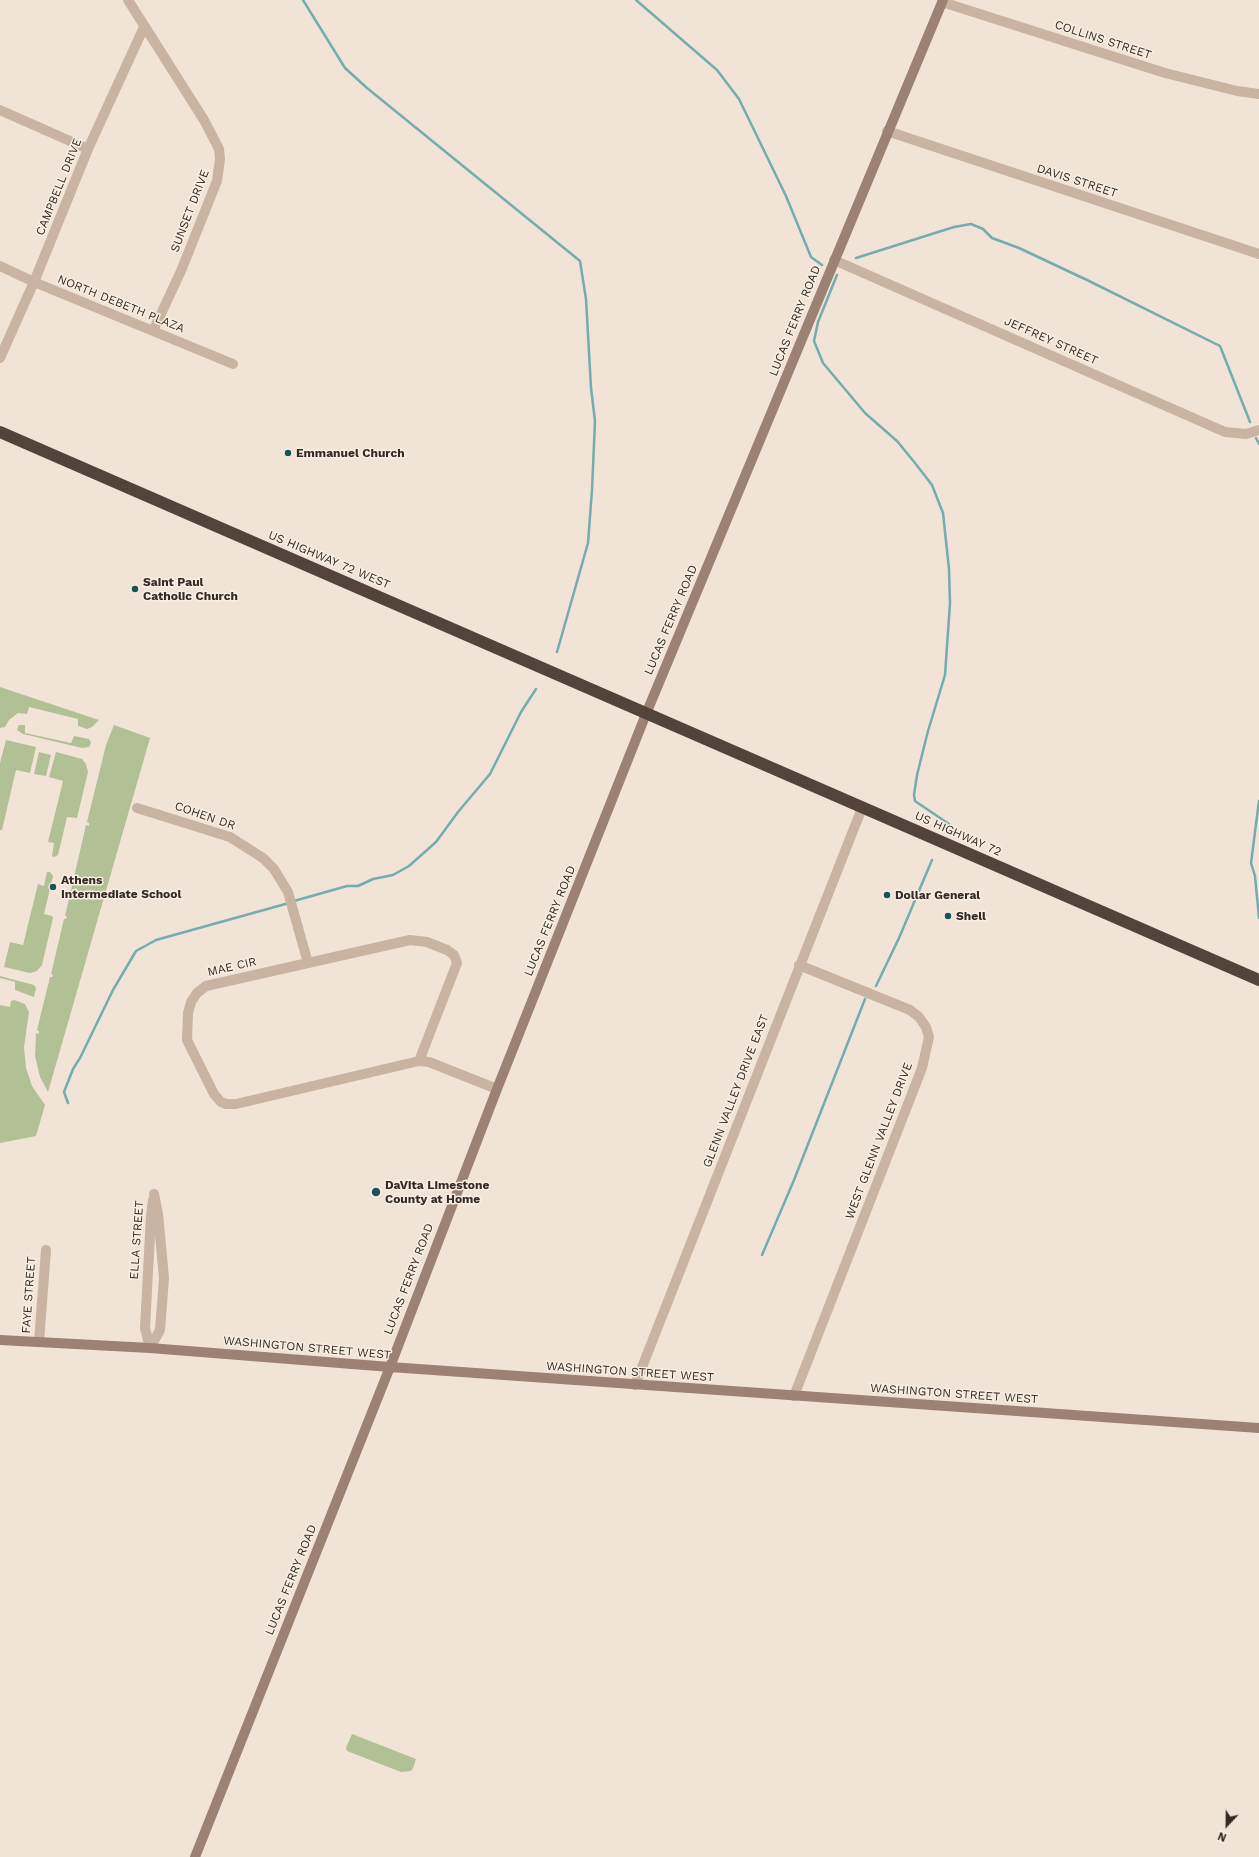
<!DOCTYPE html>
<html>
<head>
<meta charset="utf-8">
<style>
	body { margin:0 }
	#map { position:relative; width:1259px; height:1857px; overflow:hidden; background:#f1e4d6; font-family:"Work Sans",sans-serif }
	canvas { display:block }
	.north { position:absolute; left:1207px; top:1805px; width:40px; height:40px; -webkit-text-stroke:3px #f9eee2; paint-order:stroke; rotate:202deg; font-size:11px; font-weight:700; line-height:16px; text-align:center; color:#332925 }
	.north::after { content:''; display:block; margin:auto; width:14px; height:18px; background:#332925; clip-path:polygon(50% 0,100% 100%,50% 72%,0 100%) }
</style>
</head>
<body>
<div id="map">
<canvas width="1259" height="1857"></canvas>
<div class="north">N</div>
</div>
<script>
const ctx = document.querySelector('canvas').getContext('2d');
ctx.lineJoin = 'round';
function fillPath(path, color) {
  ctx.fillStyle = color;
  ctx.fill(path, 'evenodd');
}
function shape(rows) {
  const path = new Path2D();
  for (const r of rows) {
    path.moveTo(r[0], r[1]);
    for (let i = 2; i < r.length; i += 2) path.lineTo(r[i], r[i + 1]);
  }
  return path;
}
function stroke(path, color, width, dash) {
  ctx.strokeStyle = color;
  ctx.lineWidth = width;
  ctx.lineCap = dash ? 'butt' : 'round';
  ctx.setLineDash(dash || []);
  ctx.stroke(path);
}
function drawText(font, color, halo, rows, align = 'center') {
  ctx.font = font + ' "Work Sans",sans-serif';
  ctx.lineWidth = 3;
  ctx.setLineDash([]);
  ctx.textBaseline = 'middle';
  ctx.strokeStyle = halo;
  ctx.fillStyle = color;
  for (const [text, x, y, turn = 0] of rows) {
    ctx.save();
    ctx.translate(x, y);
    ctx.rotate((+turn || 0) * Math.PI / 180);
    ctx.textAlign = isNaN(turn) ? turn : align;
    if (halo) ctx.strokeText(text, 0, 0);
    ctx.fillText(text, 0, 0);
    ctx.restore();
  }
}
fillPath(shape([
	[0,687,99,720,92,727,87,729,78,726,78,719,29,707,27,714,18,713,9,720,5,727,0,728],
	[19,725,25,725,25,733,71,743,74,736,89,739,91,743,89,747,82,748,23,734,17,730],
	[114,725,150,738,48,1092,40,1077,35,1056,36,1033,39,1034,39,1031,37,1030,50,977,52,977,53,975,51,974,64,919,66,919,67,916,65,916,86,825,89,826,89,823,87,822,106,745],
	[6,740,36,747,30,773,16,770,2,830,0,830,0,763],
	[39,752,51,755,46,776,34,774],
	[56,752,82,759,86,764,88,772,77,818,67,817,58,855,54,857,52,856,54,843,48,842,63,781,49,777],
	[47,872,50,872,53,876,44,914,52,916,53,918,42,965,37,971,30,973,4,967,10,942,23,945,38,884,44,886],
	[0,976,34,985,36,988,34,997,15,990,15,982,0,978],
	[14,1000,25,1004,29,1012,24,1047,26,1068,32,1086,45,1105,36,1136,0,1143,0,1005,10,1007,11,1001],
	[352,1734,416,1759,413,1768,411,1771,401,1772,347,1751,346,1748]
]), '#b2c096');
stroke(shape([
	[303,0,345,68,367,88,580,261,586,299,591,388,595,421,592,490,588,543,557,652],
	[636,0,717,70,739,99,786,196,811,257,822,265],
	[856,258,954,227,971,224,983,229,992,238,1019,248,1087,280,1220,346,1250,422],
	[837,275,818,322,814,341,823,363,865,413,897,441,915,463,932,485,943,513,949,569,950,603,945,675,928,731,917,775,914,795,915,801,949,824],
	[1256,438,1259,444],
	[1259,801,1251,863,1255,876,1259,918],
	[294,901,347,886,358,886,373,879,393,875,409,866,436,842,458,812,490,774,521,712,536,689],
	[876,986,899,938,932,860],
	[68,1103,64,1092,73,1069,80,1058,113,990,136,951,156,940,289,903],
	[762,1255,794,1180,865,999]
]), '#75acae', 2.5);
stroke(shape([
	[128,0,204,120,219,149,220,159,217,181,181,271,153,331],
	[942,2,1165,73,1237,91,1259,94],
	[0,110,88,149],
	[887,131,1259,254],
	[834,260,1225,432,1246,434,1259,430],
	[0,266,34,282,233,364],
	[0,358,34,282,88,149,144,27],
	[137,808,230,837,263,858,274,869,288,892,308,963],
	[419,1061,457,963,454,955,447,950,427,942,410,940,206,986,197,993,191,1002,188,1013,187,1040,214,1094,221,1102,226,1104,236,1104,419,1061,429,1062,497,1089],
	[39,1342,46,1250],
	[150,1348,160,1330,164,1278,158,1214,154,1194],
	[150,1348,145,1328,151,1216,153,1200],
	[635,1385,862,808],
	[794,1396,922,1068,929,1037,926,1027,919,1017,910,1010,799,965]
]), '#c9b3a2', 10);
stroke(shape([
	[0,1340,150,1348,390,1367,1259,1428],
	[195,1857,390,1367,497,1089,646,714,943,0]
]), '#9c8274', 10);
stroke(shape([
	[0,432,1259,980]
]), '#54433b', 12);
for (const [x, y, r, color] of [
	[288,453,4,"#1a5255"],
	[135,589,4,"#1a5255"],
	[53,887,4,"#1a5255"],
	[887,895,4,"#1a5255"],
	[948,916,4,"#1a5255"],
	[376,1192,5,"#1a5255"]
]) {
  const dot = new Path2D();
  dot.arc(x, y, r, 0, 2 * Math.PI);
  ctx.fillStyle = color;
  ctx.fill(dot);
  stroke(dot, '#f9eee2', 1.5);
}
drawText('12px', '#332925', '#f9eee2', [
	["COLLINS STREET",1103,40,18],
	["DAVIS STREET",1077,181,18],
	["CAMPBELL DRIVE",59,187,-68],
	["SUNSET DRIVE",190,211,-69],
	["NORTH DEBETH PLAZA",121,304,22],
	["LUCAS FERRY ROAD",795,321,-68],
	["JEFFREY STREET",1051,341,24],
	["US HIGHWAY 72 WEST",329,560,23],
	["LUCAS FERRY ROAD",671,620,-67],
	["COHEN DR",205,816,19],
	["US HIGHWAY 72",958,834,24],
	["LUCAS FERRY ROAD",550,921,-68],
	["MAE CIR",232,967,-13],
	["GLENN VALLEY DRIVE EAST",736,1091,-69],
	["WEST GLENN VALLEY DRIVE",879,1141,-69],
	["ELLA STREET",137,1240,-86],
	["LUCAS FERRY ROAD",409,1279,-69],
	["FAYE STREET",29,1295,-86],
	["WASHINGTON STREET WEST",307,1348,5],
	["WASHINGTON STREET WEST",630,1372,4],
	["WASHINGTON STREET WEST",954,1394,4],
	["LUCAS FERRY ROAD",291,1580,-68]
]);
drawText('bold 12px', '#332925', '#f9eee2', [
	["Emmanuel Church",296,453],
	["Saint Paul",143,582],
	["Catholic Church",143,596],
	["Athens",61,880],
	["Intermediate School",61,894],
	["Dollar General",895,895],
	["Shell",956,916],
	["DaVita Limestone",385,1185],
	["County at Home",385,1199]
], 'left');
</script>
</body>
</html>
